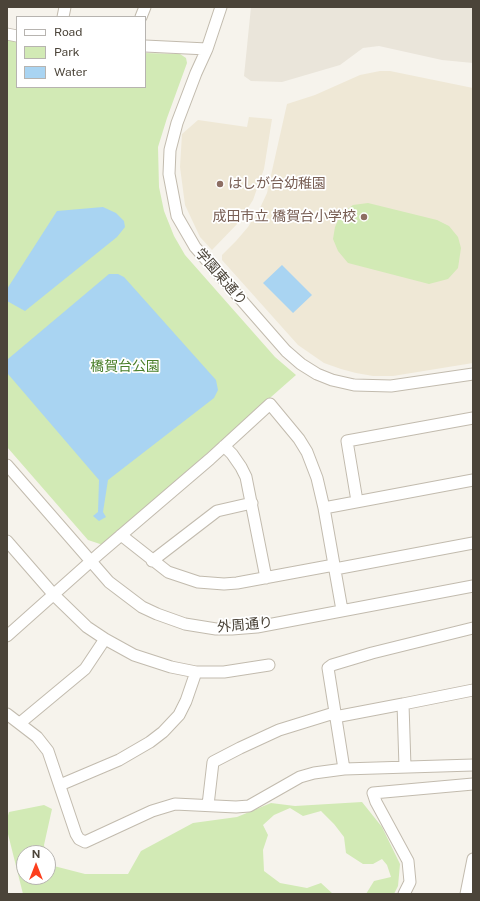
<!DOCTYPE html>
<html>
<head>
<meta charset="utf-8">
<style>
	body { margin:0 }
	#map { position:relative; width:480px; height:901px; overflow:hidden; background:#f6f3ec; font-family:"Public Sans",sans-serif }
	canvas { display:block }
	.frame { position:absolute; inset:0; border:8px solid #4b4439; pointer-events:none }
	.legend { position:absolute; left:16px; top:16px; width:130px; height:72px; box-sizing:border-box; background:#fff; border:1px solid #b7b4b0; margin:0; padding:5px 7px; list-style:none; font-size:12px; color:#4b4439 }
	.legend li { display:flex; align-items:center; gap:8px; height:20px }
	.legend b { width:20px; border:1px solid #b7b4b0 }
	.north { position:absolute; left:16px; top:845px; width:40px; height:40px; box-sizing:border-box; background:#fff; border:1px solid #b7b4b0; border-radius:50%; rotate:0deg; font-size:11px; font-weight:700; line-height:16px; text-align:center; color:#4b4439 }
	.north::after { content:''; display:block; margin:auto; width:14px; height:18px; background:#fc3f1d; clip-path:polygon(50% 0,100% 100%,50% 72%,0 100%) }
</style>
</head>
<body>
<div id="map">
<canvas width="480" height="901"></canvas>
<div class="frame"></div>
<ul class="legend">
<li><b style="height:5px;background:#fff"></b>Road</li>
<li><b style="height:11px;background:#d2eab5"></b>Park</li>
<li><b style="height:11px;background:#a9d4f2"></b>Water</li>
</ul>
<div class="north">N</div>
</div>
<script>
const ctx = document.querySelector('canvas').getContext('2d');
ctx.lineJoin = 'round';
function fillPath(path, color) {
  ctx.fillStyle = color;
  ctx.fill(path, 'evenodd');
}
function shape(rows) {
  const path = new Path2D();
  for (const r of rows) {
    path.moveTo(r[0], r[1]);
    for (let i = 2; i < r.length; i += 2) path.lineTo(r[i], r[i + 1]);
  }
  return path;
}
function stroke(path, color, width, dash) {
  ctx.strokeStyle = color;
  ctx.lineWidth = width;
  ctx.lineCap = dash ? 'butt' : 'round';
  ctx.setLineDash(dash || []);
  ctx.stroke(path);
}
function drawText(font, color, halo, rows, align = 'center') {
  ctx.font = font + ' "Public Sans","Noto Sans JP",sans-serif';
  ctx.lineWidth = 3.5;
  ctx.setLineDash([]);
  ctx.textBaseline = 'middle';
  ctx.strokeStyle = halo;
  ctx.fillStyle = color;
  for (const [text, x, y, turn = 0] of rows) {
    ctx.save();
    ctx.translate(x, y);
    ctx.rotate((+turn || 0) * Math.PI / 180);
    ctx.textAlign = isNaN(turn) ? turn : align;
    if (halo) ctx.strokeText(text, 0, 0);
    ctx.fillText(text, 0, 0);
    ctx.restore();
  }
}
fillPath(shape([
	[251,7,473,7,473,63,442,60,379,46,363,48,340,65,282,82,251,81,244,76]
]), '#eae5da');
fillPath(shape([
	[380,71,390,71,473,88,473,363,393,376,373,376,356,373,341,369,324,363,298,345,222,260,222,255,236,241,248,227,260,208,267,193,287,104,315,95,360,75],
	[249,117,272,119,264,169,253,200,239,222,212,250,200,237,185,205,180,167,182,134,198,120,247,127]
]), '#efe8d6');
fillPath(shape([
	[7,39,17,41,17,87,145,87,145,53,180,54,186,58,187,63,167,118,158,147,159,187,164,211,174,236,185,255,275,357,296,375,103,545,88,540,7,447],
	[368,203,437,220,449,226,458,237,461,248,458,268,448,279,429,284,348,263,338,251,333,239,335,227,341,214,353,205],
	[362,802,382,827,400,864,398,886,394,894,366,894,374,881,391,877,387,865,382,859,373,864,363,864,346,853,344,837,334,824,321,811,303,816,290,808,274,815,263,825,268,835,263,850,264,871,280,883,307,888,321,883,333,894,23,894,7,830,7,819,9,812,44,805,52,809,44,845,46,853,24,853,24,877,48,877,48,858,50,865,85,874,128,874,141,851,193,823,237,817,271,803,295,806]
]), '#d2eab5');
fillPath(shape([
	[103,207,116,213,124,221,125,227,117,237,25,311,7,301,7,289,57,211],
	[282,265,312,295,293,313,263,283],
	[109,274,118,274,124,277,216,380,218,390,214,398,108,480,103,512,106,517,99,521,93,516,98,512,99,480,8,374,7,362,8,359]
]), '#a9d4f2');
const minor = shape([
	[221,7,207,49,196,73,177,123,170,150,169,174,177,216,195,247,286,351,301,364,317,374,332,380,354,385,391,386,473,374],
	[63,17,65,7],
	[141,17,145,7],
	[7,34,17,36],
	[145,46,207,49],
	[224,446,232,454,241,467,246,477,266,578],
	[7,465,109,582,142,607,157,614,185,624,216,629,232,629,257,627,473,586],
	[357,501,347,441,473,418],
	[324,508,473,480],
	[121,535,168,572,198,582,224,584,237,583,334,565],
	[7,541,54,595,87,627,105,639,134,655,171,667,196,672,224,672,269,665],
	[152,561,217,511,252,503],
	[335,569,473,543],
	[7,636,99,554,210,459,270,404,299,439,307,452,317,478,324,508,342,610],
	[7,714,37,737,48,751,76,834,79,839,85,842,152,811,175,804,236,807,249,806,300,777,314,773,344,769,473,765],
	[335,717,403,704],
	[20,723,85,669,105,639],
	[405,767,403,704,473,690],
	[344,769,328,668,332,665,372,653,473,628],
	[60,785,119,760,150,742,163,732,179,715,186,701,196,672],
	[208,805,213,762,240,748,279,730,334,713],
	[404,894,410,882,408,861,376,802,373,793,473,784],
	[466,894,473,859]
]);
stroke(minor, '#c2bbae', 13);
stroke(minor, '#fff', 11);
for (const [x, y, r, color] of [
	[220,184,4,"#8d6e63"],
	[364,217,4,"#8d6e63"]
]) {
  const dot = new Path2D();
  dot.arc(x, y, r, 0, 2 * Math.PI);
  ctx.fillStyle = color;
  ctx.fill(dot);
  stroke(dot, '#fff', 1.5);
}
drawText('14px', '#785e54', '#fff', [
	["はしが台幼稚園",228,184],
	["成田市立 橋賀台小学校",356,217,"right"]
], 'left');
drawText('14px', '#4b4439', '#fff', [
	["学園東通り",221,277,49],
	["外周通り",245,625,-5]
]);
drawText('14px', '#4a7f2a', '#fff', [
	["橋賀台公園",125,367]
]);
</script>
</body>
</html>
